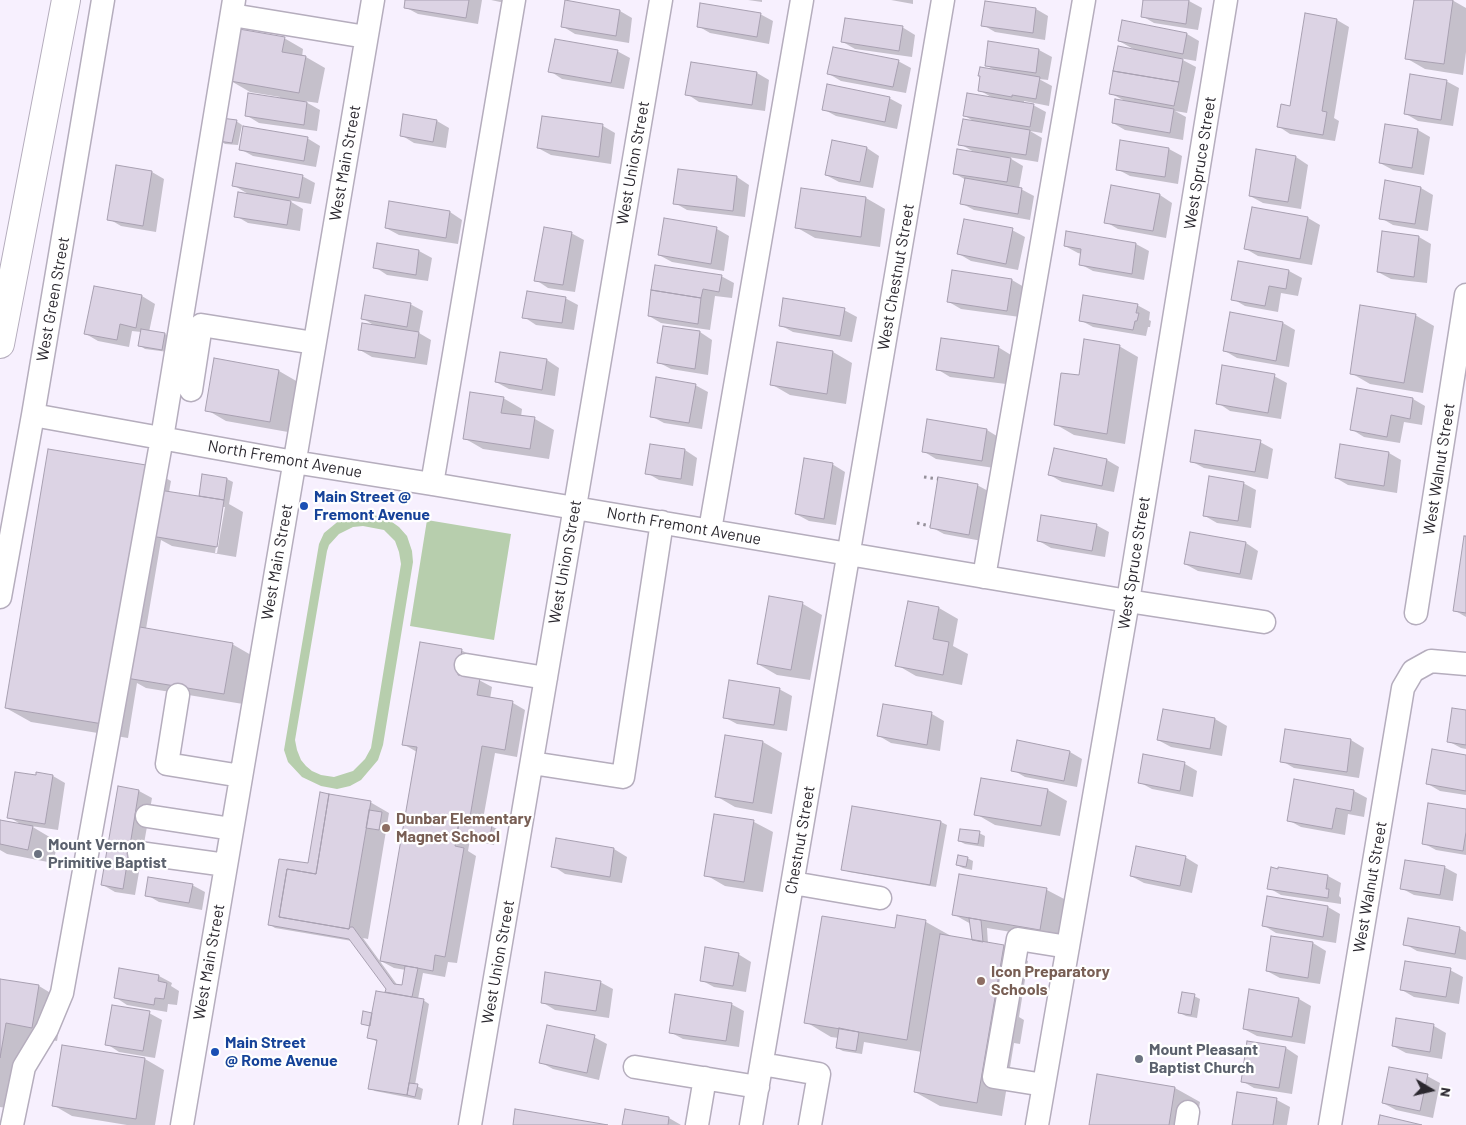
<!DOCTYPE html>
<html>
<head>
<meta charset="utf-8">
<style>
	body { margin:0 }
	#map { position:relative; width:1466px; height:1125px; overflow:hidden; background:#f7f0fe; font-family:Barlow,sans-serif }
	canvas { display:block }
	.north { position:absolute; left:1406px; top:1065px; width:50px; height:50px; -webkit-text-stroke:4px #fff; paint-order:stroke; rotate:99deg; font-size:14px; font-weight:700; line-height:20px; text-align:center; color:#2b282f }
	.north::after { content:''; display:block; margin:auto; width:18px; height:22px; background:#2b282f; clip-path:polygon(50% 0,100% 100%,50% 72%,0 100%) }
</style>
</head>
<body>
<div id="map">
<canvas width="1466" height="1125"></canvas>
<div class="north">N</div>
</div>
<script>
const ctx = document.querySelector('canvas').getContext('2d');
ctx.lineJoin = 'round';
function fillPath(path, color) {
  ctx.fillStyle = color;
  ctx.fill(path, 'evenodd');
}
function shape(rows) {
  const path = new Path2D();
  for (const r of rows) {
    path.moveTo(r[0], r[1]);
    for (let i = 2; i < r.length; i += 2) path.lineTo(r[i], r[i + 1]);
  }
  return path;
}
function stroke(path, color, width, dash) {
  ctx.strokeStyle = color;
  ctx.lineWidth = width;
  ctx.lineCap = dash ? 'butt' : 'round';
  ctx.setLineDash(dash || []);
  ctx.stroke(path);
}
function drawText(font, color, halo, rows, align = 'center') {
  ctx.font = font + ' Barlow,sans-serif';
  ctx.lineWidth = 4.5;
  ctx.setLineDash([]);
  ctx.textBaseline = 'middle';
  ctx.strokeStyle = halo;
  ctx.fillStyle = color;
  for (const [text, x, y, turn = 0] of rows) {
    ctx.save();
    ctx.translate(x, y);
    ctx.rotate((+turn || 0) * Math.PI / 180);
    ctx.textAlign = isNaN(turn) ? turn : align;
    if (halo) ctx.strokeText(text, 0, 0);
    ctx.fillText(text, 0, 0);
    ctx.restore();
  }
}
fillPath(shape([
	[365,514,378,516,392,522,399,527,407,536,412,551,413,562,383,745,378,760,361,780,350,786,337,789,321,786,302,777,288,762,284,750,319,544,324,533,341,519,353,516],
	[363,526,384,530,395,541,399,552,401,564,371,748,365,759,353,771,334,777,321,775,312,771,306,766,301,760,297,750,295,740,327,551,329,545,339,534,353,527],
	[427,520,511,534,494,640,410,626]
]), '#b7cead');
fillPath(shape([
	[406,0,482,0,478,24,418,14,405,7],
	[491,0,520,0,519,6],
	[748,0,762,0,762,2],
	[891,0,913,0,913,4],
	[1144,0,1189,1,1202,8,1198,30,1154,23,1142,16],
	[1415,0,1452,0,1466,8,1466,52,1463,75,1425,69,1406,58],
	[566,2,620,11,632,18,629,43,575,34,562,26],
	[1036,9,1048,16,1045,40,995,32,983,25],
	[760,14,773,21,769,44,710,33,698,26],
	[1337,20,1349,27,1334,118,1339,121,1335,141,1290,134,1278,126,1291,107],
	[902,27,915,35,912,57,855,49,843,42],
	[1187,34,1199,41,1196,61,1179,58,1196,67,1187,113,1175,111,1186,117,1183,140,1125,130,1113,123,1125,101,1110,93,1137,51,1119,41],
	[284,38,303,49,302,57,306,57,325,68,318,103,304,101,320,110,317,131,259,123,246,115,280,99,280,97,250,92,231,81],
	[989,43,1039,50,1052,57,1048,80,1039,79,1052,86,1049,106,1024,101,1024,104,1033,105,1046,112,1042,133,1030,131,1042,138,1038,162,1008,157,1023,166,1019,188,1034,196,1030,220,974,210,961,203,966,180,954,173,974,152,960,144,975,122,965,116,993,98,979,90,996,71,986,65],
	[617,51,630,58,624,89,562,79,550,71],
	[898,61,911,68,906,93,841,81,829,74],
	[757,73,769,80,765,111,699,102,687,94],
	[1446,81,1459,88,1453,126,1418,121,1406,114],
	[889,98,902,105,897,129,836,116,823,109],
	[543,117,603,126,615,133,611,164,551,155,538,148],
	[236,121,242,125,238,145,225,144,219,140],
	[437,121,449,128,446,148,414,143,401,135],
	[1418,130,1430,137,1424,175,1393,170,1380,163],
	[307,138,320,146,316,167,253,156,240,149],
	[833,142,867,148,879,156,873,188,839,182,826,175],
	[1121,142,1169,149,1182,156,1178,184,1130,176,1117,169],
	[1296,157,1308,165,1301,209,1263,203,1250,196],
	[679,170,737,177,749,185,745,217,687,210,675,203],
	[152,172,164,179,156,232,121,226,109,219],
	[302,176,315,183,311,204,288,200,303,209,300,231,248,223,236,216,250,195,233,185],
	[1386,182,1421,188,1433,195,1428,231,1393,225,1381,218],
	[802,189,866,198,885,209,880,247,815,238,796,227],
	[1160,195,1172,203,1166,238,1118,229,1106,222],
	[450,212,462,220,458,244,399,235,386,228],
	[1308,218,1320,225,1312,265,1258,256,1246,249],
	[717,229,729,236,724,271,672,262,659,255],
	[1012,230,1025,237,1018,270,971,261,959,254],
	[571,233,584,240,575,292,548,288,536,280],
	[1067,233,1136,244,1149,251,1144,280,1093,271,1080,264,1082,254,1078,253,1065,246],
	[1419,237,1431,244,1427,283,1391,279,1378,272],
	[378,245,419,251,432,258,428,281,387,275,375,267],
	[1239,262,1289,271,1302,278,1298,296,1281,293,1278,312,1245,306,1233,299],
	[721,276,734,283,732,298,715,296,710,330,661,323,649,316],
	[1012,280,1024,287,1020,317,961,309,949,302],
	[95,287,142,296,155,304,149,332,165,334,170,337,168,352,145,349,139,345,141,332,132,331,129,347,98,341,86,334],
	[565,298,578,305,574,330,536,325,524,317],
	[410,304,423,311,419,333,431,340,427,365,372,357,360,350,377,327,362,318],
	[1137,305,1150,312,1149,320,1151,321,1150,327,1148,327,1146,336,1093,327,1080,320],
	[844,310,857,317,852,342,793,332,780,325],
	[1415,315,1434,326,1423,393,1370,384,1351,373],
	[1283,323,1295,330,1289,367,1237,358,1225,351],
	[664,327,700,332,712,340,708,375,671,369,658,362],
	[778,343,833,352,852,363,846,404,790,395,771,384],
	[1119,346,1138,357,1125,444,1074,435,1055,424,1080,377],
	[998,347,1011,355,1006,384,950,377,937,369],
	[547,360,559,368,555,396,509,389,496,382],
	[279,371,298,382,288,432,226,421,207,410],
	[1274,376,1287,383,1281,419,1230,411,1218,403],
	[695,385,708,392,702,429,664,423,651,416],
	[1358,389,1413,399,1425,406,1422,425,1404,422,1400,443,1364,437,1351,429],
	[503,398,522,409,521,417,535,419,554,430,549,459,483,449,464,438],
	[928,421,987,430,1000,438,994,468,936,459,923,451],
	[1260,442,1273,449,1268,479,1204,468,1191,461],
	[685,450,697,458,693,486,659,480,647,473],
	[1389,453,1401,460,1397,493,1348,485,1336,478],
	[1107,460,1119,467,1114,492,1062,482,1050,475],
	[832,464,845,472,836,525,809,521,796,514],
	[146,467,171,481,169,492,200,498,203,475,227,479,233,482,229,504,243,512,236,557,172,546,161,540,146,629,232,644,251,655,243,704,146,688,137,683,128,738,31,722,6,708],
	[222,507,225,507,217,553,215,553],
	[1243,483,1256,490,1251,528,1217,523,1205,516],
	[977,485,990,492,982,541,944,534,931,527],
	[1096,525,1109,532,1105,557,1051,548,1039,541],
	[1466,537,1466,617,1454,610],
	[1246,543,1258,551,1252,580,1198,571,1185,564],
	[770,598,803,604,822,615,810,680,777,675,758,664],
	[909,602,939,608,958,619,953,646,968,654,962,685,916,676,897,665],
	[461,650,474,657,479,680,492,687,490,699,513,703,525,710,517,757,495,753,482,825,491,826,497,829,494,845,470,840,468,851,476,856,457,963,448,962,445,977,423,973,418,999,423,1000,429,1004,415,1085,423,1089,421,1100,375,1091,370,1088,378,1042,369,1038,371,1027,362,1023,373,1014,386,994,387,989,352,941,275,928,269,924,309,864,370,802,389,813,368,939,363,938,398,986,403,987,406,970,394,968,381,961,417,752,403,744],
	[779,689,792,696,787,731,737,724,724,717],
	[884,705,932,714,944,721,940,751,891,743,879,736],
	[1466,711,1466,749,1461,748,1448,741],
	[1215,719,1227,726,1222,756,1171,747,1158,740],
	[1286,731,1351,740,1364,748,1359,778,1294,768,1282,761],
	[763,742,782,753,772,814,735,807,716,796],
	[1070,752,1082,759,1077,787,1025,777,1013,770],
	[1144,756,1185,764,1197,771,1193,797,1152,789,1139,782],
	[1466,756,1466,795,1440,791,1428,784],
	[37,776,53,776,65,783,58,830,31,826,58,842,53,863,7,854,0,850,0,821,22,825,9,817],
	[982,779,1048,790,1067,801,1060,836,995,825,976,814],
	[1295,781,1354,791,1367,798,1364,817,1348,814,1345,835,1301,827,1288,820],
	[119,788,139,791,152,798,135,895,115,892,103,885],
	[853,807,941,822,947,825,936,887,849,872,843,869],
	[1466,811,1466,855,1436,850,1423,843],
	[754,822,773,832,763,892,725,886,706,875],
	[979,833,985,836,984,847,965,844,959,841],
	[557,840,614,849,627,857,622,883,565,874,553,866],
	[1185,857,1198,865,1192,893,1144,883,1131,876],
	[967,858,973,861,972,870,963,868,957,865],
	[1444,867,1457,874,1453,901,1414,895,1401,888],
	[1279,868,1328,876,1341,883,1339,896,1341,898,1341,904,1281,895,1269,888],
	[960,875,1047,890,1066,900,1059,940,987,928,988,944,1003,946,1028,961,1019,1017,1024,1020,1020,1044,1014,1043,1002,1116,940,1106,915,1092,922,1052,864,1042,862,1054,843,1051,837,1048,839,1038,831,1037,806,1022,896,930,898,917,926,922,951,936,978,942,971,924,953,914],
	[192,885,205,892,202,910,159,902,147,895],
	[1328,907,1340,914,1336,943,1276,933,1263,925],
	[1459,928,1466,932,1466,960,1417,951,1405,944],
	[1272,937,1313,943,1326,951,1320,984,1280,978,1267,971],
	[738,954,751,962,746,992,714,987,701,980],
	[120,969,159,976,172,983,171,986,179,991,177,1005,168,1004,167,1012,127,1005,115,997],
	[1450,970,1463,977,1459,1004,1414,997,1402,990],
	[0,980,39,986,64,1001,57,1041,31,1037,19,1110,0,1107],
	[600,982,613,989,609,1018,555,1010,542,1002],
	[1194,996,1200,999,1197,1018,1186,1016,1180,1013],
	[1299,999,1311,1006,1305,1044,1257,1036,1244,1029],
	[731,1004,744,1011,739,1047,683,1039,670,1032],
	[149,1013,162,1020,155,1058,119,1052,107,1044],
	[1434,1026,1446,1033,1442,1059,1406,1053,1393,1046],
	[594,1037,607,1044,599,1080,553,1069,540,1062],
	[1248,1042,1286,1048,1298,1056,1292,1094,1254,1088,1242,1081],
	[63,1046,145,1059,164,1070,155,1125,127,1125,72,1116,53,1105],
	[1098,1075,1175,1088,1200,1102,1196,1125,1090,1125],
	[1427,1076,1440,1083,1433,1118,1396,1110,1383,1103],
	[1238,1093,1277,1100,1290,1107,1287,1125,1234,1125],
	[669,1118,681,1125,623,1125]
]), '#0003');
const building = shape([
	[405,0,469,0,466,18,404,8,405,0],
	[565,0,620,10,616,36,561,27,565,0],
	[1143,0,1189,0,1186,24,1141,17,1143,0],
	[1414,0,1453,0,1444,64,1405,59,1414,0],
	[985,1,1036,8,1033,33,981,26,985,1],
	[700,3,761,13,757,37,697,27,700,3],
	[1305,13,1337,19,1322,111,1327,112,1323,135,1277,127,1281,104,1290,106,1305,13],
	[845,18,903,26,899,51,841,42,845,18],
	[1122,20,1187,33,1183,54,1118,41,1122,20],
	[239,29,285,37,282,52,306,56,299,93,230,81,239,29],
	[555,39,618,50,611,83,548,72,555,39],
	[988,41,1039,49,1036,73,985,66,988,41],
	[1118,46,1183,59,1179,82,1113,71,1118,46],
	[833,47,899,60,893,87,827,74,833,47],
	[691,62,757,72,752,105,685,95,691,62],
	[980,67,1040,77,1036,99,1012,95,1012,97,978,91,980,76,978,76,980,67],
	[1113,71,1179,82,1174,106,1109,94,1113,71],
	[1410,74,1447,80,1441,120,1404,114,1410,74],
	[827,84,890,97,885,122,822,110,827,84],
	[248,93,307,102,304,125,245,116,248,93],
	[967,93,1034,104,1030,127,963,116,967,93],
	[1115,99,1174,109,1170,133,1112,123,1115,99],
	[403,114,437,120,433,142,400,136,403,114],
	[542,116,603,124,599,157,537,148,542,116],
	[221,118,237,120,232,143,218,141,221,118],
	[963,119,1030,130,1026,155,958,145,963,119],
	[1385,124,1418,129,1412,168,1379,163,1385,124],
	[243,126,308,137,304,161,239,150,243,126],
	[832,140,867,147,860,182,825,175,832,140],
	[1120,140,1169,148,1165,177,1116,170,1120,140],
	[957,149,1011,158,1007,182,953,174,957,149],
	[1256,149,1296,156,1288,202,1249,196,1256,149],
	[236,163,303,175,299,198,232,186,236,163],
	[116,165,152,171,143,226,107,220,116,165],
	[678,169,737,176,733,211,673,204,678,169],
	[965,178,1022,188,1018,214,960,204,965,178],
	[1385,180,1421,187,1415,224,1379,219,1385,180],
	[1111,185,1160,194,1153,231,1104,223,1111,185],
	[801,188,866,197,861,237,795,228,801,188],
	[238,192,291,201,287,225,234,217,238,192],
	[389,201,450,211,446,238,385,228,389,201],
	[1252,207,1308,217,1300,259,1244,249,1252,207],
	[664,218,717,227,711,264,658,255,664,218],
	[964,219,1013,228,1006,264,957,254,964,219],
	[544,227,572,232,563,285,534,281,544,227],
	[1066,231,1136,243,1132,274,1079,265,1081,249,1064,246,1066,231],
	[1382,231,1419,236,1414,277,1377,272,1382,231],
	[377,243,419,250,416,275,373,268,377,243],
	[1238,261,1289,270,1286,289,1269,286,1265,306,1231,300,1238,261],
	[655,265,722,275,719,292,703,289,701,298,651,290,655,265],
	[952,270,1012,279,1007,311,947,302,952,270],
	[94,286,142,295,136,328,120,324,117,340,84,334,94,286],
	[651,290,701,298,698,324,648,316,651,290],
	[527,291,566,297,562,323,522,318,527,291],
	[365,295,411,303,407,327,361,319,365,295],
	[1083,295,1138,304,1136,313,1139,313,1137,321,1135,321,1133,330,1079,321,1083,295],
	[783,298,845,308,840,336,779,326,783,298],
	[1360,305,1416,314,1404,383,1350,374,1360,305],
	[1230,312,1283,322,1276,361,1223,351,1230,312],
	[362,323,419,332,415,358,358,350,362,323],
	[663,326,700,331,695,369,657,363,663,326],
	[141,329,165,333,162,350,138,346,141,329],
	[941,338,999,346,994,378,936,370,941,338],
	[1084,339,1120,345,1107,434,1054,425,1061,373,1079,375,1084,339],
	[777,342,833,351,827,394,770,385,777,342],
	[500,352,547,359,542,390,495,382,500,352],
	[214,358,279,370,270,422,205,411,214,358],
	[1222,365,1275,374,1268,413,1216,404,1222,365],
	[656,377,696,384,689,423,650,417,656,377],
	[1357,388,1413,398,1410,419,1391,415,1387,437,1350,430,1357,388],
	[470,392,504,397,501,413,535,417,530,449,463,439,470,392],
	[927,419,987,429,982,461,922,452,927,419],
	[1195,430,1261,440,1255,472,1190,462,1195,430],
	[650,444,685,449,681,479,645,474,650,444],
	[1340,444,1389,452,1384,486,1335,478,1340,444],
	[1054,448,1107,459,1102,486,1048,475,1054,448],
	[48,449,146,465,103,724,5,708,48,449],
	[804,458,833,463,824,519,795,514,804,458],
	[202,474,227,478,224,500,199,496,202,474],
	[1209,476,1244,482,1238,521,1203,516,1209,476],
	[938,477,978,484,969,535,930,528,938,477],
	[159,490,224,500,217,547,151,536,159,490],
	[1041,515,1097,524,1092,551,1037,541,1041,515],
	[1190,532,1246,542,1240,574,1184,564,1190,532],
	[1464,536,1466,536,1466,613,1453,611,1464,536],
	[769,596,803,602,791,670,757,664,769,596],
	[908,601,939,607,933,639,949,642,943,675,895,666,908,601],
	[134,626,233,643,224,694,126,678,134,626],
	[420,642,462,649,458,675,480,678,477,695,513,701,505,750,482,746,469,823,459,821,455,846,464,848,445,957,435,955,433,971,380,961,417,747,402,745,420,642],
	[729,680,780,688,774,725,723,718,729,680],
	[883,704,932,712,927,745,877,736,883,704],
	[1452,708,1466,710,1466,745,1447,742,1452,708],
	[1163,709,1215,718,1210,749,1157,740,1163,709],
	[1285,729,1351,739,1347,772,1280,762,1285,729],
	[725,735,763,741,753,803,715,797,725,735],
	[1017,740,1070,751,1064,781,1011,771,1017,740],
	[1432,749,1466,755,1466,791,1426,784,1432,749],
	[1143,754,1185,762,1180,791,1138,783,1143,754],
	[15,772,36,775,36,772,53,775,45,824,7,818,15,772],
	[981,778,1048,789,1041,826,974,815,981,778],
	[1294,779,1354,790,1351,811,1336,808,1332,829,1287,821,1294,779],
	[118,786,139,790,123,889,101,885,118,786],
	[320,792,329,794,316,874,287,869,279,917,349,929,350,927,353,927,394,984,402,985,405,966,418,968,412,997,385,992,386,989,349,939,268,925,279,859,308,863,320,792],
	[329,794,371,801,349,929,279,917,287,869,316,874,329,794],
	[1428,803,1466,809,1466,832,1463,851,1422,844,1428,803],
	[852,806,941,821,930,885,841,870,852,806],
	[369,810,382,812,379,830,366,828,369,810],
	[714,814,754,820,744,882,704,876,714,814],
	[0,820,33,826,28,850,0,844,0,820],
	[459,821,469,823,469,821,492,825,489,842,457,837,459,821],
	[960,829,980,831,978,844,958,841,960,829],
	[556,838,614,848,610,877,551,867,556,838],
	[1136,846,1186,856,1180,886,1130,876,1136,846],
	[958,855,968,857,966,867,956,865,958,855],
	[1405,860,1445,866,1440,895,1400,889,1405,860],
	[1271,867,1278,869,1278,867,1328,875,1326,889,1329,889,1328,898,1267,889,1271,867],
	[959,874,1047,888,1040,930,952,915,959,874],
	[148,877,193,884,189,903,145,896,148,877],
	[1267,896,1328,906,1323,937,1262,926,1267,896],
	[897,915,926,920,907,1040,804,1023,822,916,895,928,897,915],
	[969,918,981,920,983,942,972,940,969,918],
	[1408,918,1460,927,1455,954,1403,945,1408,918],
	[940,934,1004,945,977,1103,914,1092,940,934],
	[1271,936,1313,942,1308,978,1266,971,1271,936],
	[705,947,739,953,733,986,700,981,705,947],
	[1405,961,1451,968,1446,997,1400,990,1405,961],
	[119,968,159,975,158,981,167,983,164,999,155,998,154,1005,114,998,119,968],
	[545,972,601,981,596,1011,541,1003,545,972],
	[0,979,39,985,32,1028,6,1023,0,1058,0,979],
	[1249,989,1299,998,1292,1037,1243,1029,1249,989],
	[376,991,424,999,407,1095,368,1089,377,1040,367,1038,376,991],
	[1182,992,1195,994,1191,1015,1178,1013,1182,992],
	[675,994,732,1003,726,1041,669,1033,675,994],
	[112,1005,150,1011,143,1051,105,1045,112,1005],
	[363,1011,372,1013,370,1026,361,1024,363,1011],
	[1396,1018,1434,1024,1430,1052,1392,1046,1396,1018],
	[547,1025,595,1035,587,1073,539,1063,547,1025],
	[839,1028,859,1032,856,1051,836,1048,839,1028],
	[1247,1041,1286,1047,1279,1088,1241,1082,1247,1041],
	[62,1045,145,1058,136,1119,52,1106,62,1045],
	[1389,1067,1428,1074,1420,1111,1382,1103,1389,1067],
	[1097,1074,1175,1087,1169,1125,1089,1125,1097,1074],
	[409,1083,418,1084,415,1097,407,1095,409,1083],
	[1237,1092,1277,1098,1273,1125,1232,1125,1237,1092],
	[515,1109,608,1125,513,1125,515,1109],
	[625,1109,669,1117,668,1125,622,1125,625,1109],
	[1380,1115,1422,1125,1378,1125,1380,1115]
]);
fillPath(building, '#dcd3e4');
stroke(building, '#a8a0b1', 1);
const minor = shape([
	[232,15,366,37],
	[191,390,201,325,314,343],
	[33,415,294,462,432,484,1128,601,1264,622],
	[432,484,514,0],
	[710,530,802,0],
	[984,577,1084,0],
	[0,597,33,415,103,0],
	[1416,613,1466,295],
	[466,665,546,678],
	[178,695,167,764,241,776],
	[532,763,623,777,662,522],
	[147,816,232,829],
	[139,853,226,865],
	[793,883,880,898],
	[762,1064,819,1074,810,1125],
	[635,1067,758,1087],
	[1044,1085,994,1077,1018,939,1068,947],
	[12,1125,24,1067,47,1029,62,993,162,438,234,0],
	[182,1125,373,0],
	[470,1125,661,0],
	[697,1125,705,1078],
	[751,1125,943,0],
	[1037,1125,1128,601,1226,0],
	[1186,1125,1188,1112],
	[1330,1125,1403,688,1413,671,1431,661,1466,664]
]);
const highway = shape([
	[0,344,66,0]
]);
stroke(minor, '#b5adbd', 25);
stroke(highway, '#b5adbd', 30);
stroke(shape([
	[924,477,938,479],
	[917,523,930,526]
]), '#948f99', 3, [2.5, 4]);
stroke(minor, '#fff', 22);
stroke(highway, '#fff', 28);
for (const [x, y, r, color] of [
	[304,506,5,"#1a4fb4"],
	[386,828,5,"#8d6e63"],
	[38,854,5,"#6b7280"],
	[981,981,5,"#8d6e63"],
	[215,1052,5,"#1a4fb4"],
	[1139,1059,5,"#6b7280"]
]) {
  const dot = new Path2D();
  dot.arc(x, y, r, 0, 2 * Math.PI);
  ctx.fillStyle = color;
  ctx.fill(dot);
  stroke(dot, '#fff', 2);
}
drawText('16px', '#2b282f', '#fff', [
	["West Main Street",345,163,-80],
	["West Union Street",633,163,-80],
	["West Spruce Street",1200,163,-81],
	["West Chestnut Street",896,277,-80],
	["West Green Street",53,299,-80],
	["North Fremont Avenue",285,459,10],
	["West Walnut Street",1439,469,-81],
	["North Fremont Avenue",684,526,10],
	["West Main Street",277,562,-80],
	["West Union Street",565,562,-80],
	["West Spruce Street",1134,563,-81],
	["Chestnut Street",800,840,-80],
	["West Walnut Street",1370,887,-80],
	["West Main Street",209,962,-80],
	["West Union Street",498,962,-80]
]);
drawText('bold 16px', '#164399', '#fff', [
	["Main Street @",314,497],
	["Fremont Avenue",314,515],
	["Main Street",225,1043],
	["@ Rome Avenue",225,1061]
], 'left');
drawText('bold 16px', '#785e54', '#fff', [
	["Dunbar Elementary",396,819],
	["Magnet School",396,837],
	["Icon Preparatory",991,972],
	["Schools",991,990]
], 'left');
drawText('bold 16px', '#5b616d', '#fff', [
	["Mount Vernon",48,845],
	["Primitive Baptist",48,863],
	["Mount Pleasant",1149,1050],
	["Baptist Church",1149,1068]
], 'left');
</script>
</body>
</html>
